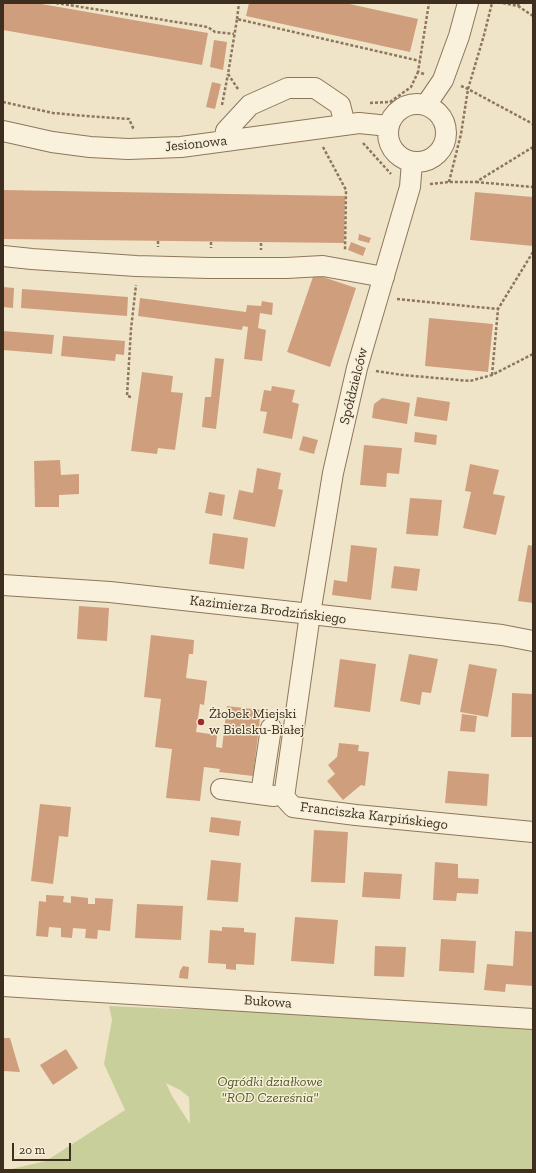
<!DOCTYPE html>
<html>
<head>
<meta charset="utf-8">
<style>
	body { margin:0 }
	#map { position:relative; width:536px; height:1173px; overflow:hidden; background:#f0e4c8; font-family:"Zilla Slab",serif }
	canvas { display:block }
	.frame { position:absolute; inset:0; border:4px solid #3d2e20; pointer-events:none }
	.scale { position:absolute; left:12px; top:1143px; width:59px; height:18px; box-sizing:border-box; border:2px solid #3d2e20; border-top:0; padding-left:5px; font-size:12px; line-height:14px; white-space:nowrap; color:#3d2e20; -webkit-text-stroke:3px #f7eed8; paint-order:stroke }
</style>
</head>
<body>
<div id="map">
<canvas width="536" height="1173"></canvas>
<div class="frame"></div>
<div class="scale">20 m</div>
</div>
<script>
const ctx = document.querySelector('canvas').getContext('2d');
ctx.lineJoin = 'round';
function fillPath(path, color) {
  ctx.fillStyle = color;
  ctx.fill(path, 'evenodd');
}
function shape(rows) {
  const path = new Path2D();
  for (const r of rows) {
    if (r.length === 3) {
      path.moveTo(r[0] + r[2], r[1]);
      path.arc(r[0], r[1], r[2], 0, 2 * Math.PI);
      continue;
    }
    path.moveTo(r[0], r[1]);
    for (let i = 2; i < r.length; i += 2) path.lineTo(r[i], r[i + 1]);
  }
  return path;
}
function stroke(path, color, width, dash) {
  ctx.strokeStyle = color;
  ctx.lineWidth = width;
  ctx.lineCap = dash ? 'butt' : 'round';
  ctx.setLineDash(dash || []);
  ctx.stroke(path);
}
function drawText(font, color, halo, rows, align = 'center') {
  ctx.font = font + ' "Zilla Slab",serif';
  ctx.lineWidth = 3;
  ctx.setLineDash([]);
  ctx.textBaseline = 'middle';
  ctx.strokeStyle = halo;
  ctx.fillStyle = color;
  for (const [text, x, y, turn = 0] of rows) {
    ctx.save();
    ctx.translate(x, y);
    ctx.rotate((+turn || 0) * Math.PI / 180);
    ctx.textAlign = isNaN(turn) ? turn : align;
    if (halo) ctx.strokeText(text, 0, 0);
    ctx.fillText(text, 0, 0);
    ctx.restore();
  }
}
fillPath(shape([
	[109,1006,177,1009,320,1010,533,1022,533,1170,7,1170,46,1161,125,1110,104,1064,112,1020],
	[166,1083,180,1090,189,1097,190,1124,172,1096]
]), '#c9cf9b');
fillPath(shape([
	[3,3,36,3,208,33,202,65,3,30],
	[249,3,345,3,418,19,410,52,246,16],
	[214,40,227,42,223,70,210,67],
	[212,82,221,84,215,109,206,107],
	[3,190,345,196,344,243,3,239],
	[475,192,533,197,533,246,470,240],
	[359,234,371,238,369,243,358,240],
	[351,242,366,248,363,256,348,250],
	[314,274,356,288,330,367,287,352],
	[3,287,14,288,13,308,3,307],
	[22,289,128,297,127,316,21,308],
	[140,298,246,312,247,305,261,306,262,301,273,303,272,315,260,313,258,328,266,330,262,361,244,359,248,327,243,326,242,330,138,316],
	[429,318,493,324,488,372,425,366],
	[3,331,54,335,52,354,3,350],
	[63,336,125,341,124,355,116,354,115,361,61,356],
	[215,358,224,359,216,429,202,427,205,397,211,397],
	[142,372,173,376,171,392,183,393,175,450,158,448,157,454,131,451],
	[272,386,295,390,292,402,299,404,292,439,263,433,267,412,260,411,264,390,271,391],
	[417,397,450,402,447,421,414,416],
	[382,398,410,403,407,424,372,418,374,404],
	[415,432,437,435,436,445,414,442],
	[303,436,318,440,314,454,299,450],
	[364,445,402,448,399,474,387,473,386,487,360,485],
	[60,460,61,475,79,474,79,494,59,495,59,507,35,507,34,461],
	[470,464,499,470,493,494,505,496,496,535,463,528,471,492,465,491],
	[257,468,281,473,278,489,283,490,275,527,233,519,239,490,253,493],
	[209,492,225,495,222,516,205,513],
	[410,498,442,500,438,536,406,534],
	[213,533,248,538,244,569,209,564],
	[351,545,377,548,371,600,332,595,334,580,347,582],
	[528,545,533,546,533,603,518,601],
	[394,566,420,569,417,591,391,588],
	[79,606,109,608,107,641,77,639],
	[151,635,194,640,193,654,189,654,186,678,207,681,204,705,200,704,196,732,217,735,216,747,222,748,227,706,261,710,253,776,219,772,220,769,204,767,200,801,166,798,172,749,155,747,161,699,144,697],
	[409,654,438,659,431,693,422,692,420,705,400,701],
	[340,659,376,664,370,712,334,707],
	[469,664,497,669,488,717,460,712],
	[512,693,533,694,533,737,511,737],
	[462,714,477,716,475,732,460,731],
	[339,743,359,745,358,751,369,752,365,786,361,785,343,800,327,781,335,774,328,765,337,757],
	[448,771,489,774,487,806,445,803],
	[40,804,71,807,68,837,59,836,53,884,31,881],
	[211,817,241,821,239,836,209,832],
	[314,830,348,832,345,883,311,882],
	[211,860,241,863,238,902,207,900],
	[435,862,458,864,458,878,479,879,478,894,457,893,456,901,433,900],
	[364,872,402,874,400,899,362,897],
	[46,895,64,896,63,902,71,903,71,896,88,898,88,904,95,904,95,898,113,899,110,931,98,930,97,939,85,938,86,929,73,928,72,938,61,937,61,928,49,927,48,937,36,936,39,901,46,902],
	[137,904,183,906,181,940,135,938],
	[295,917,338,920,334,964,291,961],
	[222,927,244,928,244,932,256,933,254,965,236,964,236,970,226,969,226,964,208,963,210,930,222,931],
	[515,931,533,932,533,986,506,984,505,992,484,990,487,964,513,966],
	[441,939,476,941,474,973,439,971],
	[375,946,406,947,404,977,374,976],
	[183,966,189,967,188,979,179,978,180,971],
	[3,1038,10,1038,20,1072,3,1071],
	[66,1049,78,1068,53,1085,40,1065]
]), '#cf9f7d');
const minor = shape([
	[417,133,29],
	[426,105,443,80,459,36,468,3],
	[3,131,52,142,90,147,128,149,181,147,359,123,389,126],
	[224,141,226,131,250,105,288,88,315,88,340,105,345,125],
	[412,162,410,187,357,368,333,473,310,614,284,797,293,807,356,815,533,832],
	[3,256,32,259,136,266,209,268,286,268,323,266,384,277],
	[3,585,110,592,502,635,533,641],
	[221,789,274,796],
	[261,794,271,728],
	[3,986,533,1019]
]);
stroke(minor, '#8d765c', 22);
stroke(shape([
	[56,3,208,27,215,32,234,34],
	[503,3,518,6,519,3],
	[518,6,533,16],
	[237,19,239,3],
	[424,74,418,72,429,3],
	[461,86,468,89,533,124],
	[238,89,228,74,237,19,420,61],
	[3,102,53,113,86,116,129,119,134,130],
	[370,103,390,102,411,87,418,72],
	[222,105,228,74],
	[363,143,391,174],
	[323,147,346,190,345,250],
	[449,182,461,134,468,89,484,35,492,3],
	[476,182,533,187],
	[430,184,449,182,476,182,533,147],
	[158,241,158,247],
	[211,242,211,248],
	[261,243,261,250],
	[397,299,498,309],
	[376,371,403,375,470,381,492,375,533,354],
	[492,375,498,309,533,252],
	[131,397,127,396,131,329,136,285]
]), '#8d765c', 2.5, [3, 2]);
stroke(minor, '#faf1dc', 20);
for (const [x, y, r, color] of [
	[201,722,4,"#9e2a2b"]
]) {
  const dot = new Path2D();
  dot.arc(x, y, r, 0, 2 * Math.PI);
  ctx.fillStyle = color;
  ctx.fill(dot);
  stroke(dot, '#f7eed8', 1.5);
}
drawText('14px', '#3d2e20', '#f7eed8', [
	["Jesionowa",196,144,-6],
	["Spółdzielców",354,386,-76],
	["Kazimierza Brodzińskiego",268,610,7],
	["Franciszka Karpińskiego",374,816,7],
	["Bukowa",268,1002,4]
]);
drawText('14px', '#3d2e20', '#f7eed8', [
	["Żłobek Miejski",209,714],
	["w Bielsku-Białej",209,730]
], 'left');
drawText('italic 14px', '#4d5a26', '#f7eed8', [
	["Ogródki działkowe",270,1082],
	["\"ROD Czereśnia\"",270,1098]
]);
</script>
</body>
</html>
